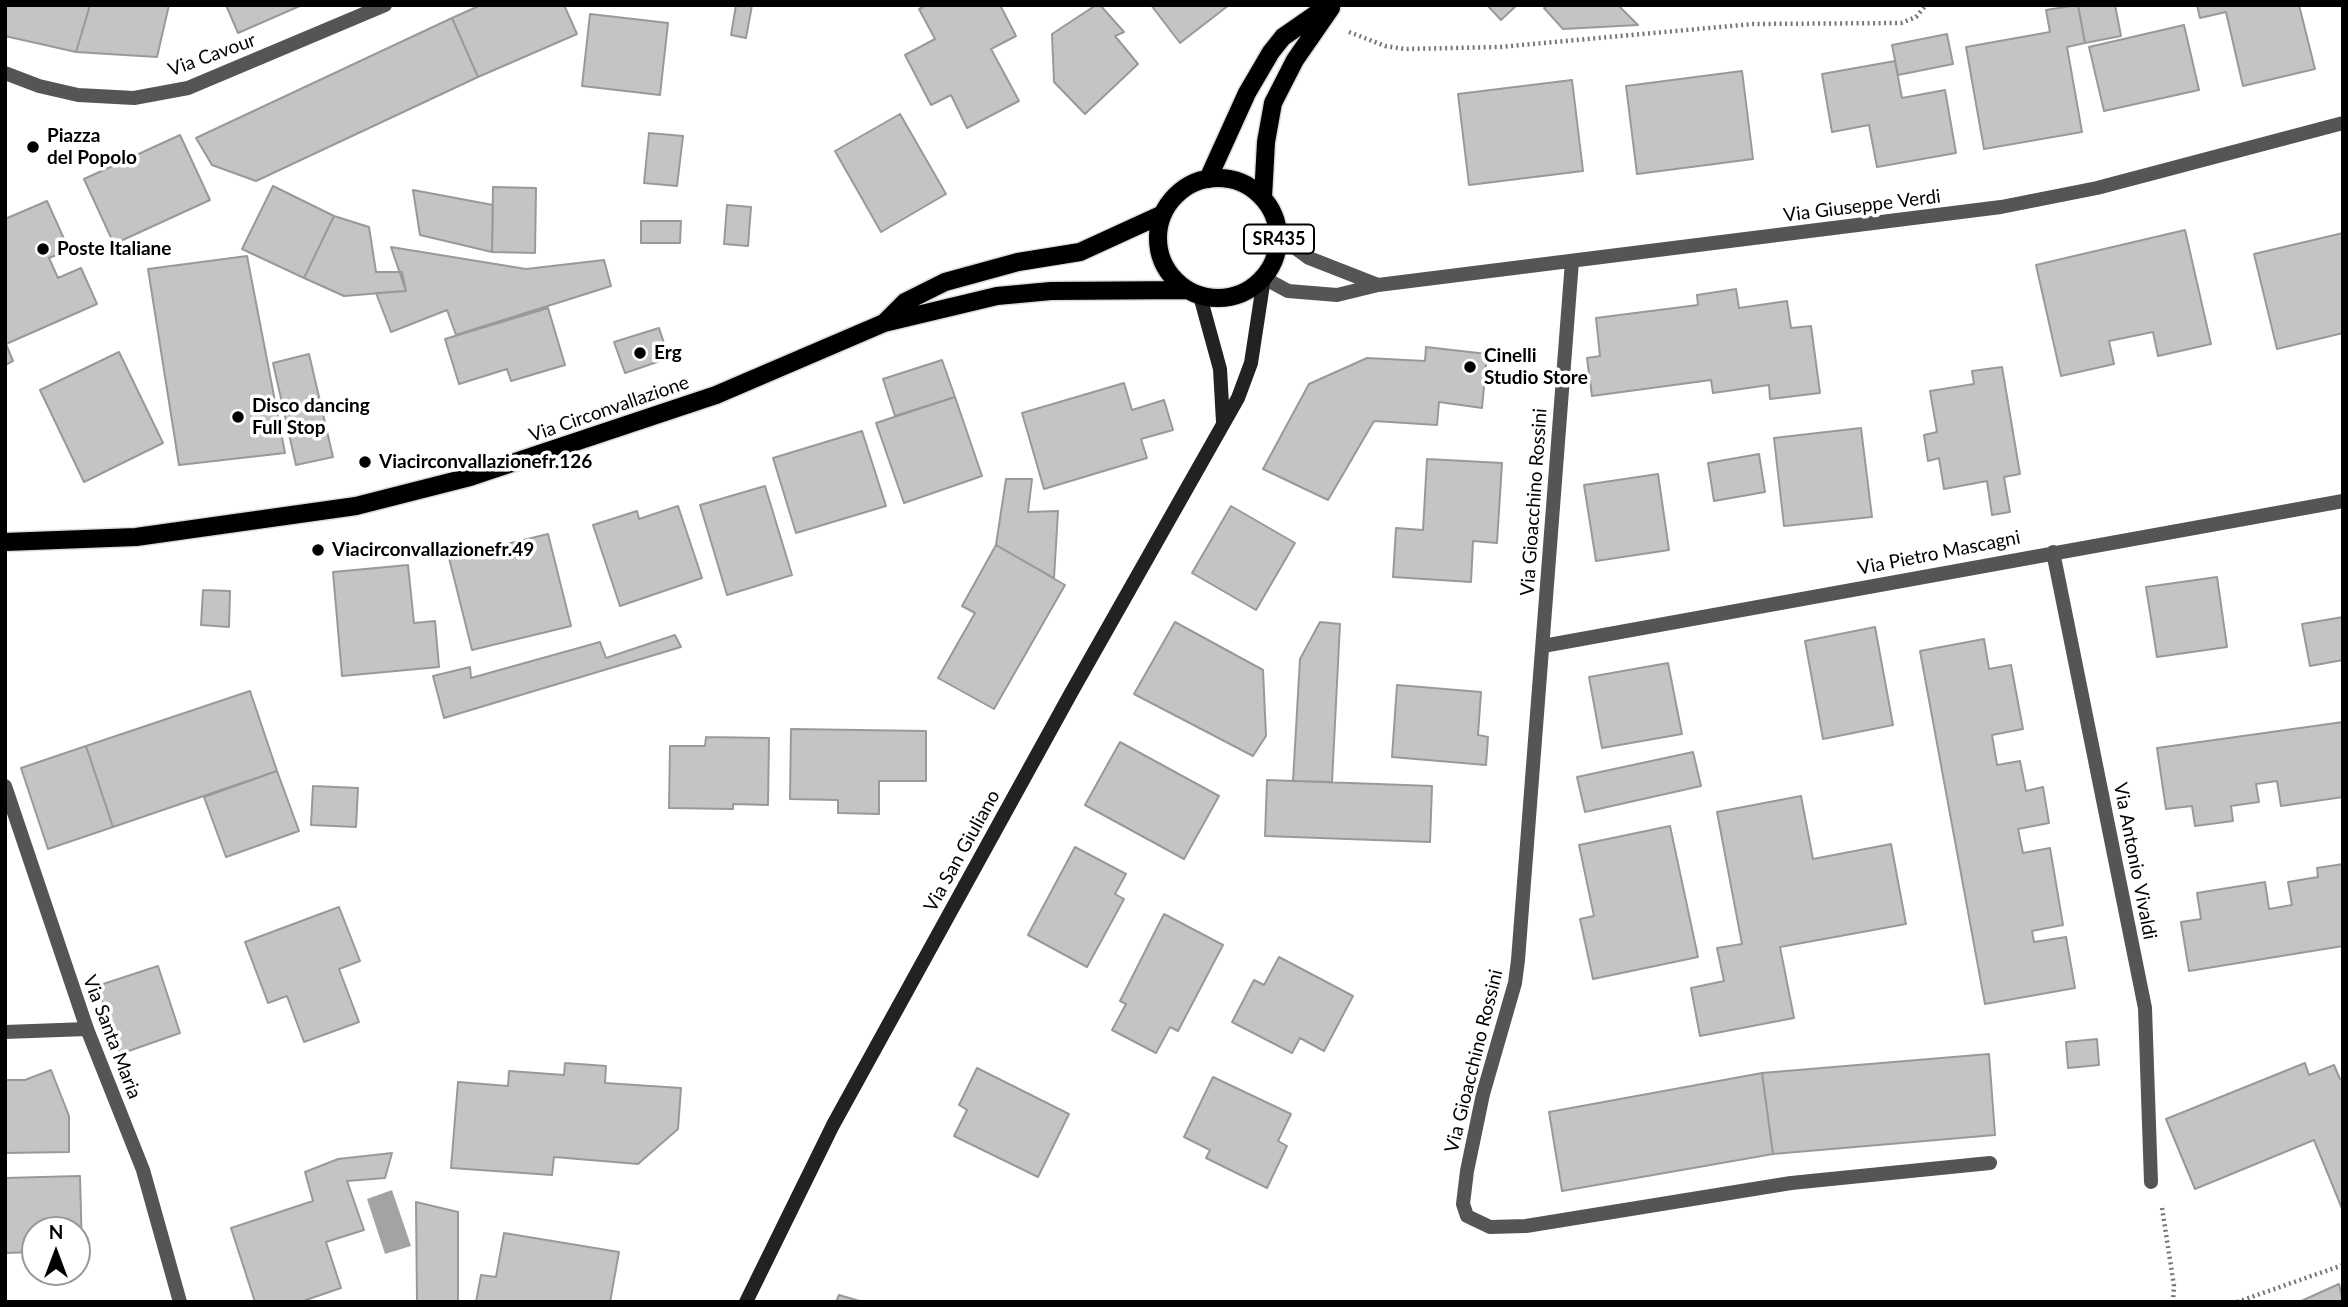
<!DOCTYPE html>
<html>
<head>
<meta charset="utf-8">
<style>
	body { margin:0 }
	#map { position:relative; width:2348px; height:1307px; overflow:hidden; background:#fff; font-family:Lato,sans-serif }
	canvas { display:block }
	.frame { position:absolute; inset:0; border:7px solid #000; pointer-events:none }
	.north { position:absolute; left:21px; top:1216px; width:70px; height:70px; box-sizing:border-box; background:#fff; border:2px solid #999; border-radius:50%; rotate:0deg; font-size:19px; font-weight:700; line-height:28px; text-align:center; color:#000 }
	.north::after { content:''; display:block; margin:auto; width:24px; height:32px; background:#000; clip-path:polygon(50% 0,100% 100%,50% 72%,0 100%) }
</style>
</head>
<body>
<div id="map">
<canvas width="2348" height="1307"></canvas>
<div class="frame"></div>
<div class="north">N</div>
</div>
<script>
const ctx = document.querySelector('canvas').getContext('2d');
ctx.lineJoin = 'round';
function fillPath(path, color) {
  ctx.fillStyle = color;
  ctx.fill(path, 'evenodd');
}
function shape(rows) {
  const path = new Path2D();
  for (const r of rows) {
    if (r.length === 3) {
      path.moveTo(r[0] + r[2], r[1]);
      path.arc(r[0], r[1], r[2], 0, 2 * Math.PI);
      continue;
    }
    path.moveTo(r[0], r[1]);
    for (let i = 2; i < r.length; i += 2) path.lineTo(r[i], r[i + 1]);
  }
  return path;
}
function stroke(path, color, width, dash) {
  ctx.strokeStyle = color;
  ctx.lineWidth = width;
  ctx.lineCap = dash ? 'butt' : 'round';
  ctx.setLineDash(dash || []);
  ctx.stroke(path);
}
function drawText(font, color, halo, rows, align = 'center') {
  ctx.font = font + ' Lato,sans-serif';
  ctx.lineWidth = 7;
  ctx.setLineDash([]);
  ctx.textBaseline = 'middle';
  ctx.strokeStyle = halo;
  ctx.fillStyle = color;
  for (const [text, x, y, turn = 0] of rows) {
    ctx.save();
    ctx.translate(x, y);
    ctx.rotate((+turn || 0) * Math.PI / 180);
    ctx.textAlign = isNaN(turn) ? turn : align;
    if (halo) ctx.strokeText(text, 0, 0);
    ctx.fillText(text, 0, 0);
    ctx.restore();
  }
}
fillPath(shape([
	[392,1190,411,1246,385,1254,367,1199]
]), '#a3a3a3');
const building = shape([
	[5,5,90,5,76,52,5,36,5,5],
	[90,5,169,5,157,57,76,52,90,5],
	[226,5,302,5,238,33,226,5],
	[481,5,564,5,577,34,478,77,452,18,481,5],
	[736,5,752,5,746,38,731,35,736,5],
	[927,5,1000,5,1016,36,991,49,1019,101,967,128,951,95,931,105,905,55,935,39,919,9,927,5],
	[1096,5,1100,5,1124,32,1115,36,1138,64,1085,114,1054,82,1052,34,1096,5],
	[1151,5,1229,5,1180,43,1151,5],
	[1487,5,1517,5,1501,20,1487,5],
	[1547,5,1618,5,1638,25,1563,29,1544,8,1547,5],
	[2078,5,2085,43,2067,47,2082,132,1984,149,1966,47,2050,32,2046,10,2078,5],
	[2078,5,2115,5,2121,36,2085,43,2078,5],
	[2197,5,2299,5,2315,69,2243,86,2226,12,2200,18,2197,5],
	[590,14,668,23,660,95,582,86,590,14],
	[452,18,478,77,256,181,212,165,196,138,452,18],
	[2184,25,2199,90,2104,111,2089,47,2184,25],
	[1947,34,1953,64,1898,75,1892,45,1947,34],
	[1895,61,1902,98,1945,90,1956,153,1877,167,1869,125,1832,132,1822,74,1895,61],
	[1742,71,1753,159,1637,174,1626,86,1742,71],
	[1572,80,1583,171,1469,185,1458,94,1572,80],
	[900,114,946,194,881,232,835,151,900,114],
	[649,133,683,136,677,186,644,183,649,133],
	[180,135,210,200,114,244,84,179,180,135],
	[273,186,334,216,304,278,242,249,273,186],
	[493,187,536,188,535,253,492,252,493,187],
	[413,190,493,205,492,252,420,235,413,190],
	[47,201,69,250,49,258,58,278,81,268,97,304,6,344,13,361,5,365,5,219,47,201],
	[727,205,751,207,748,246,724,244,727,205],
	[334,216,369,227,376,272,402,272,406,291,344,296,304,278,334,216],
	[641,221,681,221,680,243,641,243,641,221],
	[2185,230,2211,344,2158,356,2153,332,2109,341,2114,364,2061,376,2036,265,2185,230],
	[2343,233,2343,333,2277,349,2254,254,2343,233],
	[391,247,526,269,604,260,611,286,456,335,447,310,391,332,376,293,406,291,391,247],
	[247,256,285,453,179,465,148,269,247,256],
	[1736,289,1739,308,1787,301,1791,328,1811,326,1820,393,1770,399,1769,385,1713,393,1711,380,1592,396,1587,358,1600,356,1596,318,1698,305,1697,295,1736,289],
	[548,308,565,365,511,381,507,369,459,384,445,339,548,308],
	[659,328,669,358,625,373,614,342,659,328],
	[1426,347,1487,354,1482,408,1439,402,1437,425,1374,421,1328,500,1263,469,1309,384,1367,358,1425,361,1426,347],
	[119,352,163,443,84,482,40,390,119,352],
	[309,354,333,457,296,465,273,363,309,354],
	[942,360,955,397,895,416,883,379,942,360],
	[2002,367,2020,474,2004,477,2010,512,1992,515,1987,481,1944,489,1939,458,1928,461,1924,435,1937,432,1930,391,1974,384,1972,371,2002,367],
	[1124,383,1132,410,1164,400,1173,430,1141,439,1147,458,1044,489,1022,413,1124,383],
	[955,397,982,476,904,503,876,423,955,397],
	[1861,428,1872,517,1784,526,1774,438,1861,428],
	[862,431,886,506,796,533,773,458,862,431],
	[1759,454,1765,492,1714,501,1708,463,1759,454],
	[1427,459,1502,463,1497,543,1473,541,1471,582,1393,577,1396,528,1423,530,1427,459],
	[1658,474,1669,550,1596,561,1584,485,1658,474],
	[1006,479,1032,479,1028,512,1058,511,1054,578,996,545,1006,479],
	[765,486,792,575,727,595,700,505,765,486],
	[678,506,702,578,620,606,593,525,637,511,639,519,678,506],
	[1231,506,1295,543,1256,610,1192,573,1231,506],
	[548,534,571,626,472,650,449,558,548,534],
	[996,545,1065,585,994,709,938,678,975,613,962,606,996,545],
	[408,565,414,623,435,621,439,667,342,676,333,572,408,565],
	[2217,577,2227,647,2157,657,2146,587,2217,577],
	[203,590,230,591,229,627,201,625,203,590],
	[2343,617,2343,660,2310,666,2302,624,2343,617],
	[1175,622,1263,670,1266,736,1253,756,1134,694,1175,622],
	[1320,622,1340,624,1332,782,1293,781,1300,659,1320,622],
	[1875,627,1893,725,1823,739,1805,641,1875,627],
	[675,635,681,647,444,718,433,676,470,667,471,678,600,642,606,658,675,635],
	[1984,639,1989,669,2011,665,2023,729,1992,735,1997,765,2020,761,2026,791,2043,787,2049,823,2018,829,2023,853,2050,848,2063,925,2032,931,2034,942,2066,937,2075,988,1985,1004,1920,651,1984,639],
	[1668,663,1682,734,1602,748,1589,677,1668,663],
	[1397,685,1481,692,1478,735,1488,737,1486,765,1392,757,1397,685],
	[250,691,277,771,113,827,86,746,250,691],
	[2343,722,2343,797,2281,806,2277,781,2256,784,2259,802,2231,806,2233,821,2195,826,2192,806,2166,809,2157,748,2343,722],
	[791,729,926,731,926,781,879,781,879,814,838,813,838,800,790,799,791,729],
	[706,737,769,738,768,805,733,804,733,809,669,808,670,746,705,746,706,737],
	[1120,742,1219,796,1184,859,1085,805,1120,742],
	[86,746,113,827,48,849,21,768,86,746],
	[1693,752,1701,786,1585,812,1577,777,1693,752],
	[277,771,299,831,226,857,204,797,277,771],
	[1267,780,1432,786,1430,842,1265,836,1267,780],
	[313,786,358,788,356,827,311,825,313,786],
	[1801,796,1813,859,1891,844,1906,924,1780,947,1794,1018,1700,1036,1691,988,1724,981,1717,948,1742,944,1717,812,1801,796],
	[1670,826,1698,957,1593,979,1580,919,1594,916,1579,845,1670,826],
	[1075,847,1126,874,1115,894,1124,899,1087,967,1028,935,1075,847],
	[2343,864,2343,946,2189,971,2181,922,2201,919,2197,893,2265,882,2269,909,2292,905,2288,882,2318,877,2317,868,2343,864],
	[339,907,360,961,339,969,359,1022,304,1042,287,996,268,1003,245,942,339,907],
	[1164,914,1223,945,1178,1031,1170,1027,1156,1053,1112,1030,1126,1004,1120,1001,1164,914],
	[1279,957,1353,996,1324,1051,1300,1038,1292,1053,1232,1022,1254,980,1264,985,1279,957],
	[158,966,180,1033,120,1054,97,986,158,966],
	[2097,1039,2099,1065,2068,1068,2066,1042,2097,1039],
	[1989,1054,1995,1135,1773,1154,1762,1073,1989,1054],
	[565,1063,606,1066,605,1083,681,1088,678,1129,638,1164,554,1157,552,1175,451,1168,458,1082,508,1086,509,1071,564,1075,565,1063],
	[2305,1063,2309,1075,2334,1065,2340,1079,2343,1078,2343,1211,2314,1140,2195,1189,2166,1119,2305,1063],
	[977,1068,1069,1114,1038,1177,954,1136,967,1110,959,1105,977,1068],
	[51,1070,69,1116,69,1152,5,1153,5,1080,25,1080,51,1070],
	[1762,1073,1773,1154,1562,1191,1549,1112,1762,1073],
	[1213,1077,1291,1114,1278,1141,1287,1146,1267,1188,1206,1158,1210,1150,1184,1137,1213,1077],
	[392,1153,385,1178,347,1181,364,1230,326,1242,341,1288,300,1302,255,1302,231,1228,313,1201,305,1172,338,1159,392,1153],
	[80,1176,82,1251,77,1251,77,1230,35,1230,35,1252,5,1253,5,1178,80,1176],
	[416,1202,458,1212,458,1302,417,1302,416,1202],
	[504,1233,619,1252,610,1302,476,1302,481,1275,496,1277,504,1233],
	[2339,1284,2343,1302,2299,1302,2339,1284],
	[839,1295,863,1302,836,1302,839,1295]
]);
fillPath(building, '#c4c4c4');
stroke(building, '#999', 2);
const primary = shape([
	[1218,238,60],
	[1208,179,1247,93,1271,52,1283,37,1329,5],
	[1263,197,1266,142,1273,103,1295,60,1331,8],
	[884,323,905,302,945,282,1018,262,1080,252,1163,214],
	[5,542,136,537,356,506,470,477,716,395,884,323,997,296,1051,291,1187,290]
]);
stroke(primary, '#dbdbdb', 21);
stroke(shape([
	[1349,32,1385,46,1405,49,1500,47,1753,24,1901,23,1916,17,1926,5],
	[2162,1208,2174,1286,2173,1302],
	[2237,1302,2343,1265]
]), '#777', 4.5, [2, 3.5]);
stroke(shape([
	[5,73,39,86,78,95,134,98,188,88,385,5],
	[1279,236,1309,258,1378,285],
	[1572,261,1518,960,1515,983,1483,1094,1467,1171,1463,1204,1467,1216,1490,1227,1526,1226,1791,1183,1990,1163],
	[1264,278,1288,291,1337,295,1378,285,2001,207,2097,188,2343,123],
	[2053,552,2145,1008,2151,1182],
	[1543,646,2343,501],
	[5,1032,87,1029]
]), '#555', 14);
stroke(shape([
	[5,786,87,1029,143,1170,180,1302]
]), '#555', 14);
stroke(shape([
	[1200,296,1220,369,1223,422],
	[746,1302,833,1125,1071,693,1238,398,1251,363,1264,278]
]), '#222', 14);
stroke(primary, '#000', 18);
for (const [x, y, r, color] of [
	[33,147,7,"#000"],
	[43,249,7,"#000"],
	[640,353,7,"#000"],
	[1470,367,7,"#000"],
	[238,417,7,"#000"],
	[365,462,7,"#000"],
	[318,550,7,"#000"]
]) {
  const dot = new Path2D();
  dot.arc(x, y, r, 0, 2 * Math.PI);
  ctx.fillStyle = color;
  ctx.fill(dot);
  stroke(dot, '#fff', 2.5);
}
for (const [x, y, w] of [
	[1279,239,70]
]) {
  const box = new Path2D();
  box.roundRect(x - w / 2, y - 14.5, w, 29, 5);
  ctx.fillStyle = '#fff';
  ctx.fill(box);
  stroke(box, '#000', 2);
}
drawText('bold 18px', '#000', null, [
	["SR435",1279,239]
]);
drawText('19px', '#000', '#fff', [
	["Via Cavour",212,55,-20],
	["Via Giuseppe Verdi",1862,206,-7],
	["Via Circonvallazione",609,409,-19],
	["Via Gioacchino Rossini",1534,502,-86],
	["Via Pietro Mascagni",1939,553,-11],
	["Via San Giuliano",962,851,-61],
	["Via Antonio Vivaldi",2135,861,79],
	["Via Santa Maria",112,1037,69],
	["Via Gioacchino Rossini",1474,1061,-76]
]);
drawText('bold 19px', '#000', '#fff', [
	["Piazza",47,136],
	["del Popolo",47,158],
	["Poste Italiane",57,249],
	["Erg",654,353],
	["Cinelli",1484,356],
	["Studio Store",1484,378],
	["Disco dancing",252,406],
	["Full Stop",252,428],
	["Viacirconvallazionefr.126",379,462],
	["Viacirconvallazionefr.49",332,550]
], 'left');
</script>
</body>
</html>
